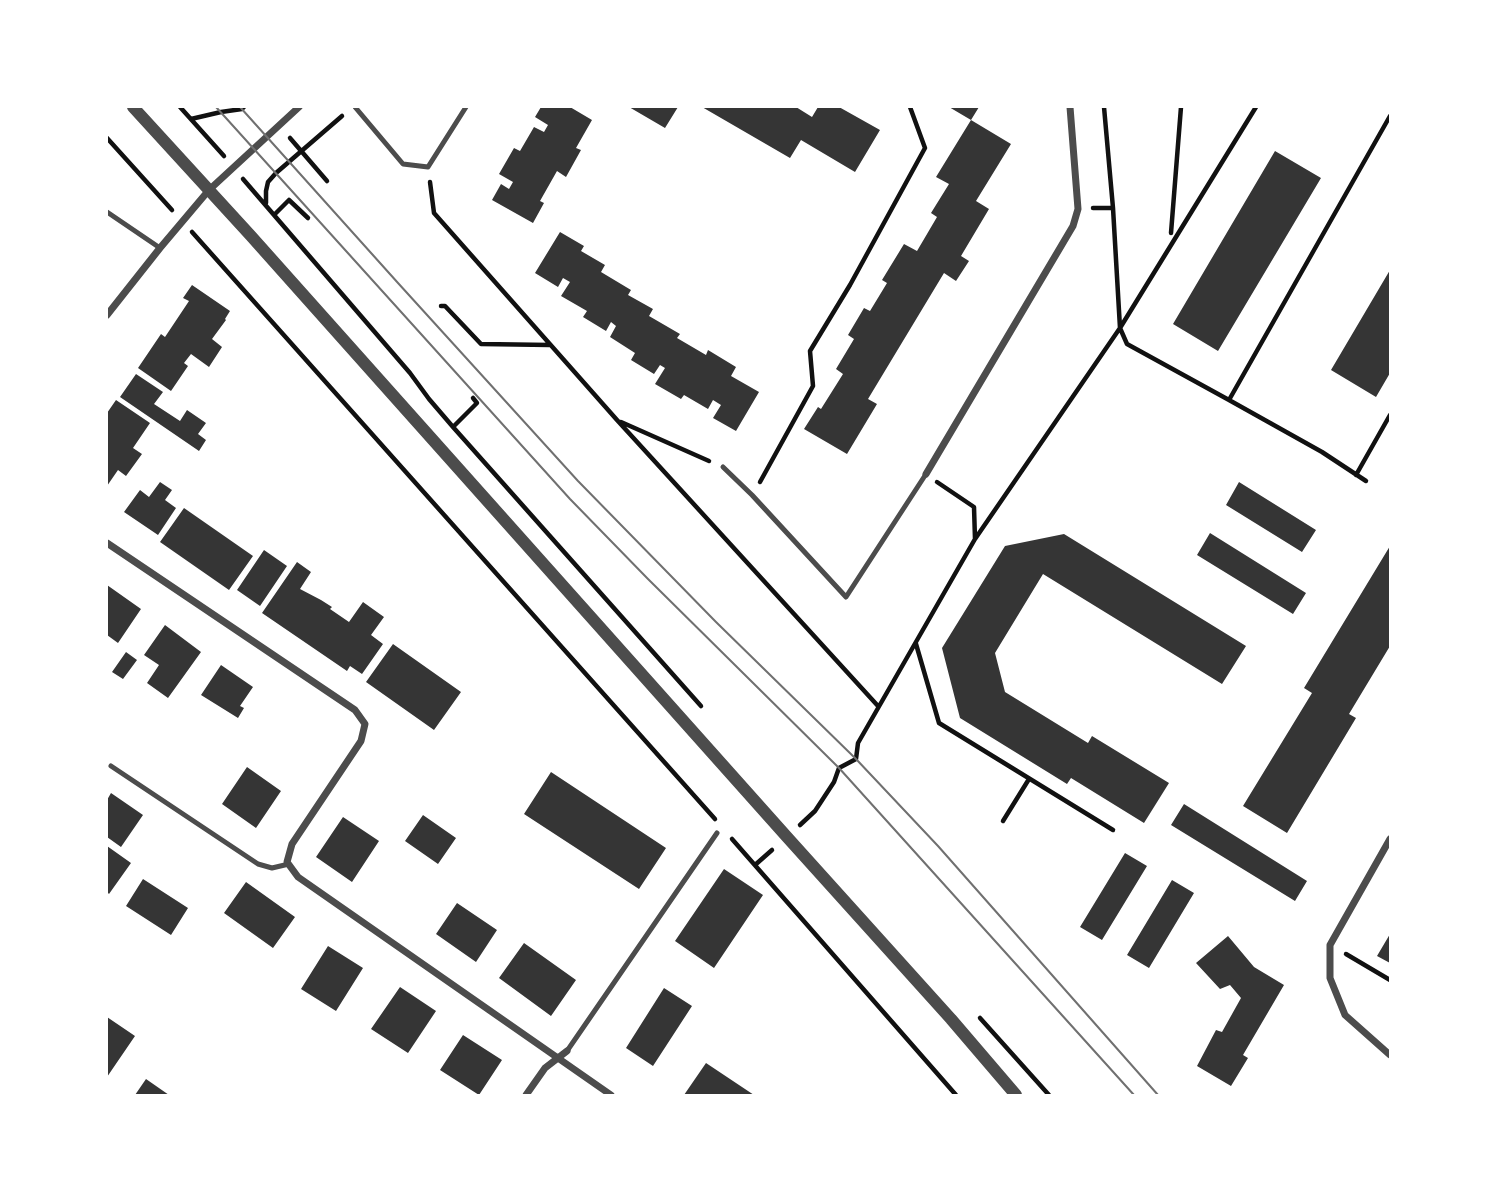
<!DOCTYPE html>
<html>
<head>
<meta charset="utf-8">
<style>
	body { margin:0 }
	#map { position:relative; width:1497px; height:1202px; overflow:hidden; background:#fff; font-family:"Source Sans 3",sans-serif }
	canvas { display:block }
	.frame { position:absolute; inset:0; border:108px solid #fff; pointer-events:none }
</style>
</head>
<body>
<div id="map">
<canvas width="1497" height="1202"></canvas>
<div class="frame"></div>
</div>
<script>
const ctx = document.querySelector('canvas').getContext('2d');
ctx.lineJoin = 'round';
function fillPath(path, color) {
  ctx.fillStyle = color;
  ctx.fill(path, 'evenodd');
}
function shape(rows) {
  const path = new Path2D();
  for (const r of rows) {
    path.moveTo(r[0], r[1]);
    for (let i = 2; i < r.length; i += 2) path.lineTo(r[i], r[i + 1]);
  }
  return path;
}
function stroke(path, color, width, dash) {
  ctx.strokeStyle = color;
  ctx.lineWidth = width;
  ctx.lineCap = dash ? 'butt' : 'round';
  ctx.setLineDash(dash || []);
  ctx.stroke(path);
}
fillPath(shape([
	[541,107,570,107,592,120,576,148,581,150,566,177,557,171,540,201,544,203,533,223,492,200,501,184,509,189,513,182,499,174,514,148,520,151,534,127,544,132,548,125,535,117],
	[629,107,678,107,665,128],
	[702,107,796,107,812,117,818,107,839,107,880,130,855,172,801,140,790,158],
	[949,107,979,107,971,120],
	[971,120,1011,144,976,201,989,209,961,256,969,261,956,281,944,273,868,399,877,404,847,454,804,429,818,407,821,409,843,374,836,369,854,339,848,335,864,308,870,311,887,283,882,280,904,244,917,251,937,217,931,213,949,184,936,177],
	[1275,151,1321,178,1218,351,1173,324],
	[560,232,584,246,581,251,605,265,601,272,631,290,628,295,653,309,649,316,680,334,677,338,706,355,708,350,736,367,731,376,759,392,736,431,713,418,721,405,713,400,708,409,684,395,681,399,655,384,665,368,660,365,654,374,631,360,635,353,610,337,616,326,611,322,606,331,583,317,587,311,561,296,570,282,563,278,558,287,535,273],
	[1390,270,1390,373,1376,397,1331,370],
	[192,285,230,311,225,319,226,320,212,339,222,347,209,367,191,354,184,363,188,366,171,391,138,368,161,334,165,337,189,301,183,298],
	[136,374,163,392,154,404,180,421,187,410,206,423,198,434,206,440,199,451,120,397],
	[116,400,150,423,133,448,142,454,126,476,118,470,107,486,107,413],
	[160,482,172,490,165,500,176,508,158,535,124,512,140,490,149,497],
	[1239,482,1316,530,1302,552,1226,505],
	[184,508,253,556,229,590,160,542],
	[1210,533,1306,593,1293,614,1197,555],
	[1064,534,1246,646,1222,684,1043,574,995,653,1005,692,1088,743,1092,736,1169,783,1144,823,1071,778,1067,784,960,718,942,648,1005,546],
	[1390,546,1390,646,1349,714,1356,718,1287,833,1243,806,1312,693,1304,688],
	[264,550,287,566,260,606,237,590],
	[297,562,311,572,300,589,321,600,332,607,330,609,349,622,363,602,384,617,371,635,383,644,362,674,350,666,347,671,262,613],
	[107,585,141,609,118,643,107,635],
	[165,625,201,652,168,698,147,683,159,665,144,655],
	[393,644,461,692,434,730,366,682],
	[126,652,137,660,123,679,112,672],
	[221,665,253,687,240,706,244,708,238,718,201,695],
	[247,767,281,791,256,828,222,804],
	[551,772,666,848,639,889,524,814],
	[111,793,143,815,121,847,107,837,107,800],
	[1184,804,1307,881,1295,901,1171,825],
	[423,815,456,838,438,864,405,841],
	[343,817,379,841,352,882,316,857],
	[107,846,131,863,109,894,107,892],
	[1125,853,1147,866,1102,940,1080,927],
	[724,869,763,895,714,968,675,941],
	[143,879,188,908,171,935,126,906],
	[1172,880,1194,893,1149,968,1127,955],
	[246,882,295,917,273,948,224,913],
	[457,903,497,930,476,962,436,934],
	[1390,934,1390,963,1377,956],
	[1228,936,1254,967,1284,985,1243,1055,1248,1058,1231,1086,1197,1066,1216,1030,1222,1032,1241,998,1230,985,1220,989,1196,963],
	[524,943,576,980,551,1016,499,978],
	[328,946,363,968,336,1011,301,989],
	[400,987,436,1011,408,1053,371,1029],
	[664,988,692,1006,653,1066,626,1048],
	[107,1017,135,1036,107,1077],
	[463,1035,502,1060,479,1095,440,1070],
	[706,1063,754,1095,684,1095],
	[146,1079,169,1095,135,1095]
]), '#353535');
stroke(shape([
	[180,107,224,156],
	[1104,107,1113,208],
	[191,119,221,112,242,109,244,107],
	[107,138,172,210],
	[290,138,327,181],
	[243,179,410,373,429,399,453,427,701,706],
	[430,182,434,213,617,420,878,706],
	[266,203,266,191,268,182,276,173,342,116],
	[1093,208,1113,208,1120,328,1256,107],
	[275,214,289,200,308,218],
	[192,232,715,819],
	[1171,233,1181,107],
	[441,306,445,306,481,344,550,345],
	[1229,400,1322,452,1366,481],
	[621,422,709,461],
	[453,427,477,403,473,398],
	[1356,475,1390,415],
	[760,482,813,386,810,351,850,285,925,148,910,107],
	[975,539,1120,328,1127,344,1229,400,1390,116],
	[916,644,939,723,1113,830],
	[1003,821,1029,779],
	[800,825,815,811,834,782,839,768,856,759,858,743,975,539,974,507,937,482],
	[732,839,956,1095],
	[755,865,772,850],
	[1346,954,1390,980],
	[980,1018,1049,1095]
]), '#111', 4.5);
stroke(shape([
	[355,107,403,164,428,167,466,107],
	[107,212,160,248],
	[723,467,752,495,846,597,926,474],
	[111,766,258,864,272,868,289,864],
	[567,1051,717,833]
]), '#4c4c4c', 5);
stroke(shape([
	[107,315,160,248,209,190,299,107],
	[926,474,1073,226,1078,209,1070,107],
	[107,543,355,710,365,724,361,741,292,844,287,862,298,877,611,1095],
	[1390,839,1330,945,1330,978,1345,1015,1390,1055],
	[526,1095,545,1068,567,1051]
]), '#4c4c4c', 7);
stroke(shape([
	[133,107,251,236,787,837,951,1019,1016,1095]
]), '#4c4c4c', 12);
stroke(shape([
	[216,107,570,499,648,579,839,768,1134,1095],
	[240,107,398,283,578,481,716,622,856,759,938,846,1158,1095]
]), '#707070', 2);
</script>
</body>
</html>
